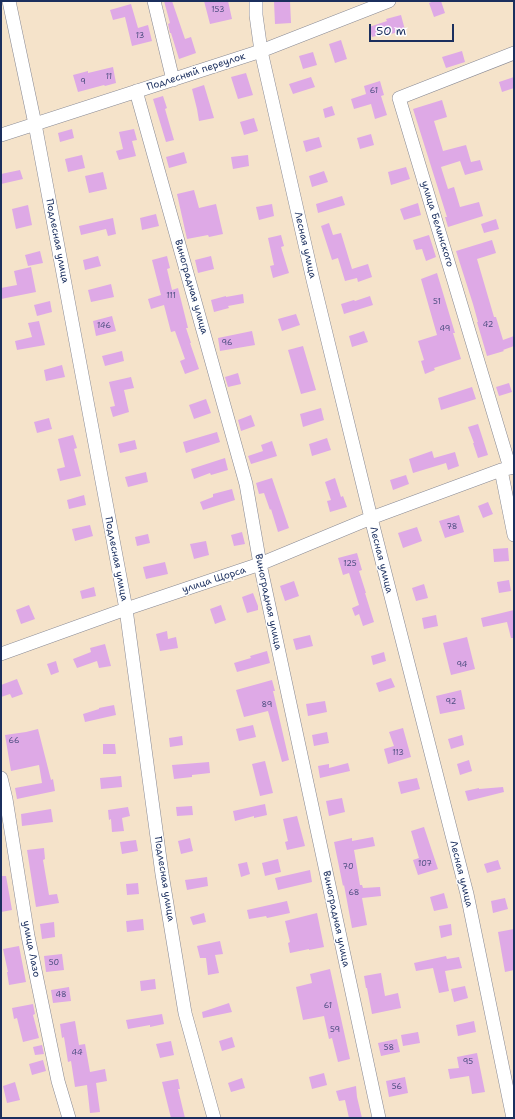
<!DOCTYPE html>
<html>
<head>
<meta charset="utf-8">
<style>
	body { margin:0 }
	#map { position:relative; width:515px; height:1119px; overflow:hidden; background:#f5e3ca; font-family:"Shantell Sans",sans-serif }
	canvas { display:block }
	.frame { position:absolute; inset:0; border:2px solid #1b2f5e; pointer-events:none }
	.scale { position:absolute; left:369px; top:24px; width:85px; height:18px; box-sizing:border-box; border:2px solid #1b2f5e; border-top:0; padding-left:5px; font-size:12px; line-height:14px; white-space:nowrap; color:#1b2f5e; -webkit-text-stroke:3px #fff; paint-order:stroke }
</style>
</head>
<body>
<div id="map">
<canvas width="515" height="1119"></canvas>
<div class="frame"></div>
<div class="scale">50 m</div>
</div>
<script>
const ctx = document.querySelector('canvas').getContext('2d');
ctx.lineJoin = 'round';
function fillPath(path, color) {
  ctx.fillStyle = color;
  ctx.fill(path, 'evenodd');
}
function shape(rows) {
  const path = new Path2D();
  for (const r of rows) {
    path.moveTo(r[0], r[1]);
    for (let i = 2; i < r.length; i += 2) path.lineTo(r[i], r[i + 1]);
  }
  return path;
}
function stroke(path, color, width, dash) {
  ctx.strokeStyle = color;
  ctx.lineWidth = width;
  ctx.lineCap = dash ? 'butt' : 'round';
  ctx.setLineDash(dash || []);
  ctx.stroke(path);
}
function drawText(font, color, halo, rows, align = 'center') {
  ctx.font = font + ' "Shantell Sans",sans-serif';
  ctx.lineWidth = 3;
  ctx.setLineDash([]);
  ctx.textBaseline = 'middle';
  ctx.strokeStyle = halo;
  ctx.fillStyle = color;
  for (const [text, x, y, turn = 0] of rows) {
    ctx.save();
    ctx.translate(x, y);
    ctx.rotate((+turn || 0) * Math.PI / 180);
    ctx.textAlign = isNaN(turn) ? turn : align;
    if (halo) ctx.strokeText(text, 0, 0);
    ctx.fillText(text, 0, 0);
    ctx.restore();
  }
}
fillPath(shape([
	[164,1,172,1,185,39,191,37,196,53,179,59,171,33,170,33,168,24,170,23],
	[204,1,228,1,232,19,210,24],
	[274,1,290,1,291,23,275,24],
	[434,1,441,1,445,13,434,17,429,3],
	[131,4,138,28,148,25,152,41,132,46,125,17,113,20,110,10],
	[401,15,405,30,391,34,390,32,372,37,369,27,387,21,386,19],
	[341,40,347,59,335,63,329,44],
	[462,51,465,62,446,68,442,57],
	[313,52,317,65,303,69,299,56],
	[113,67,116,83,105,86,104,85,78,92,73,75,88,71,88,73],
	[246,73,253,95,238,99,231,77],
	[311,77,315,87,293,94,289,84],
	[514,77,514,88,502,92,499,82],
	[380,81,384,95,381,96,387,115,375,119,371,104,354,109,351,99,366,94,364,86],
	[204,85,214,118,199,121,197,109,192,89],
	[163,96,167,108,165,109,174,140,166,142,153,99],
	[442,100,447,117,434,121,443,151,466,145,471,162,480,160,483,170,465,175,460,161,441,167,448,189,454,187,460,207,479,202,483,216,448,227,445,217,447,217,413,109],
	[332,106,335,115,325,118,323,109],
	[254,118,258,131,244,135,240,122],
	[72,129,74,138,60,142,58,133],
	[134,129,137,140,132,141,136,156,119,160,116,151,123,149,119,132],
	[371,134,374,145,360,149,357,138],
	[319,137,322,147,306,152,303,141],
	[184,152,187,163,169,168,166,157],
	[82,155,85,168,68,172,65,159],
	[248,155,249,166,233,169,231,157],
	[406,167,410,179,391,185,388,172],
	[20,170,23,179,1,184,1,174],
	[324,171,328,182,312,187,309,176],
	[103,172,107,189,89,193,85,176],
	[194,190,199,208,216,204,223,234,209,237,208,235,187,239,177,194],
	[342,196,345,205,318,213,316,204],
	[418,203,421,215,404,220,400,209],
	[272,204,274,216,259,220,256,207],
	[28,205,32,225,16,229,12,209],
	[156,214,159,226,142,230,140,218],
	[113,218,116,234,108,236,106,229,81,235,79,226],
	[496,219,499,229,484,233,481,224],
	[329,223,333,235,341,233,352,269,368,264,372,277,358,282,357,278,345,281,338,258,332,260,321,226],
	[281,235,284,246,281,247,289,273,273,278,270,266,274,265,268,238],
	[429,235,436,257,426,261,422,249,416,250,413,240],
	[492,240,496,253,477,259,494,317,496,317,503,340,514,336,514,346,503,350,504,351,487,356,477,322,478,322,473,304,456,251],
	[40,251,43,263,28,266,25,255],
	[98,256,101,266,85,270,83,260],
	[167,256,170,268,167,269,172,290,178,288,188,328,186,328,191,343,190,343,199,369,185,374,180,361,185,359,175,331,171,332,164,305,151,309,148,299,161,295,152,260],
	[211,256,214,269,198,273,195,260],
	[31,267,36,292,1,299,1,288,17,285,14,271],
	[437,273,455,333,453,333,461,359,434,368,435,370,425,374,421,361,424,360,418,341,437,335,421,279],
	[111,284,114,297,91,302,88,290],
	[243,294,244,303,228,306,229,308,214,312,211,300,226,296,226,297],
	[370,296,373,305,344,314,341,304,354,300,355,301],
	[50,301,52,312,37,316,34,305],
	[296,314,300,325,282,331,278,319],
	[112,316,116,331,96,336,93,321],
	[39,321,45,345,17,350,15,341,32,337,28,323],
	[252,331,255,345,220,351,218,338],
	[364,331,368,342,352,347,349,336],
	[303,346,316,390,301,394,288,350],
	[122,351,124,361,105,366,102,356],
	[62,365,65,377,46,381,44,370],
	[238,373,241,384,228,387,225,377],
	[131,377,134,388,124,390,129,412,113,417,110,407,115,406,109,382],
	[509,383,512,392,499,396,496,387],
	[472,387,476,399,441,410,438,398],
	[206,399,211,413,194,419,189,405],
	[321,408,324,420,303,427,300,414],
	[251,415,255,426,241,431,238,420],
	[49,418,52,429,37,433,34,422],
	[478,424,488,455,478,458,473,443,474,443,468,427],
	[217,432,220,442,186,453,183,442],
	[73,435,77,448,74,449,81,476,60,481,57,469,65,467,58,439],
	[327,438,331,450,312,456,309,444],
	[135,440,137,449,120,453,118,444],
	[272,441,277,456,251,464,248,456,263,451,261,445],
	[432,451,434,458,455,452,459,466,448,470,446,463,413,473,409,459],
	[225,458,228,470,211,475,210,473,194,479,191,469],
	[146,472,148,482,128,487,125,477],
	[406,475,409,484,393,490,390,480],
	[272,478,289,528,278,532,271,509,270,510,264,493,259,494,256,483],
	[335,478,341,497,343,496,347,507,330,512,327,501,331,500,325,482],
	[232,489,235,500,203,510,200,502,213,497,213,494],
	[84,495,86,505,69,509,67,500],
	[488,502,493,514,483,518,478,506],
	[459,515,464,532,445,538,439,521],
	[90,525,93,536,75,541,72,529],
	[417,527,422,541,403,548,398,533],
	[242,532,245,544,234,546,231,535],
	[148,534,150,543,137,546,135,537],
	[206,541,209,555,194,559,190,544],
	[508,548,509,561,494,562,493,549],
	[357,553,362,570,359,571,366,593,365,593,374,622,363,626,359,614,355,616,352,608,359,605,349,573,343,575,338,558],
	[165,562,168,574,146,579,143,567],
	[509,580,511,591,499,593,497,582],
	[294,581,299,596,285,601,280,586],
	[424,584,428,598,416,601,412,588],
	[94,587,96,596,82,599,80,591],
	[253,593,258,606,258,610,247,613,242,597],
	[29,605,35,619,21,624,16,610],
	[221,605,226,620,215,624,210,609],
	[514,610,514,638,511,638,507,622,483,627,481,618],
	[436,615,438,626,424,629,422,618],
	[167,631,168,639,176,637,178,648,160,651,156,634],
	[310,635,313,646,296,650,293,639],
	[467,637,475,669,451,675,443,643],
	[105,644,111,666,99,668,97,661,77,668,73,659,91,652,90,648],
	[267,651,270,663,237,672,234,663,251,658,250,656],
	[384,652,386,661,373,665,371,656],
	[56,661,59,672,51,675,47,664],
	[391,678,395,687,379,692,376,683],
	[17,679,23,694,12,698,10,694,1,697,1,685],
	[272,680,275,691,273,691,289,760,282,762,268,711,244,717,236,690],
	[461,690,465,709,440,714,436,696],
	[325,701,327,712,308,716,306,704],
	[114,705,116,715,85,722,83,714,99,709,99,708],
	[253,725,256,737,239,741,236,729],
	[403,728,411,757,388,764,384,749,394,746,389,732],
	[38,729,51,780,53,779,55,791,17,799,15,788,42,783,39,765,11,771,5,735,26,732],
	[327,732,329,743,314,746,312,735],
	[462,735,464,745,451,749,448,739],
	[182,736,183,745,170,747,169,738],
	[103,744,115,744,116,754,103,754],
	[469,760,472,771,460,775,457,764],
	[265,761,273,793,260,796,252,764],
	[209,762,210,773,192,775,192,777,174,779,172,765],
	[348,763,350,771,320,778,318,766,329,764,329,768],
	[121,776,122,787,101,789,100,778],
	[417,778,420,789,401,794,398,782],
	[503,787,504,792,468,801,465,791,479,788,479,789],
	[342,798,345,812,329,816,326,801],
	[265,804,267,815,254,818,254,816,235,821,233,811],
	[192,806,193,815,177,816,176,807],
	[128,807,130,816,122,818,124,831,112,832,111,819,109,820,108,810],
	[51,809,53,822,22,826,21,814],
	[297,816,305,846,287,850,285,842,288,841,283,819],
	[424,827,438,869,418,875,413,860,419,858,411,831],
	[373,837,375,846,354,850,360,885,362,885,363,888,380,887,381,896,362,898,367,925,352,928,347,901,344,885,343,886,334,842,352,838,352,841],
	[190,838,193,851,181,854,178,841],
	[136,840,138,851,122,854,120,842],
	[44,848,45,859,43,860,49,895,57,894,59,903,36,907,27,850],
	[278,859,281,872,265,876,262,863],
	[498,860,501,869,487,873,484,864],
	[247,862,250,874,241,877,238,864],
	[310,870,312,882,278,890,275,878],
	[1,876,6,876,12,910,1,912],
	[207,877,208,886,187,890,185,880],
	[138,883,139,894,127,895,126,884],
	[444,893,448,908,434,911,430,897],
	[505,898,508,909,493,913,491,901],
	[287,901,290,913,267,918,266,916,249,919,247,910],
	[204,913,206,922,193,925,190,917],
	[317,913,324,947,309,950,309,949,290,953,288,943,290,942,285,921],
	[143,919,144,930,127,932,126,921],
	[54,922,55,937,42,939,40,924],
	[451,924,452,935,441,938,439,926],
	[514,929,514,970,505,972,498,932],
	[220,941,223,954,215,955,219,973,208,975,206,958,200,958,197,946],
	[19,946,26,982,9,985,7,972,8,972,3,949],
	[62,954,64,970,46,972,44,956],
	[446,956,447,959,459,957,462,968,445,971,449,991,439,993,433,968,416,971,414,963],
	[330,969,350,1059,338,1062,332,1038,329,1039,324,1016,303,1020,296,987,312,983,310,974],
	[381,973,385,996,398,993,401,1008,372,1014,367,988,366,988,364,976],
	[155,979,156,989,141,991,140,981],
	[465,986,468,998,454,1002,451,989],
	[69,987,71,1001,53,1003,51,990],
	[229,1003,232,1012,203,1018,202,1012],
	[33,1004,35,1014,33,1015,39,1038,23,1042,17,1018,14,1019,12,1008],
	[162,1014,164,1024,150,1027,150,1025,128,1029,126,1020],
	[75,1021,79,1045,85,1044,90,1072,105,1069,107,1081,96,1083,100,1112,90,1113,87,1085,75,1087,71,1061,68,1062,64,1037,62,1038,60,1024],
	[474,1021,476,1032,458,1036,456,1025],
	[418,1032,420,1043,403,1046,401,1035],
	[232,1037,235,1047,222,1051,219,1041],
	[397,1039,400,1052,381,1056,378,1043],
	[171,1041,174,1055,160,1058,156,1044],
	[42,1045,44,1054,35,1055,33,1047],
	[477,1053,485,1092,472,1094,469,1076,450,1079,448,1069,459,1068,457,1057],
	[43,1060,46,1071,32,1075,29,1064],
	[324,1073,327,1085,312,1089,309,1077],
	[405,1077,408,1093,389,1097,386,1081],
	[242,1078,245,1088,231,1092,228,1083],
	[178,1079,180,1089,178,1089,185,1118,171,1118,162,1082],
	[15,1082,20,1100,7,1103,3,1086],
	[356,1086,357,1097,362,1118,349,1118,345,1100,339,1101,336,1091]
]), '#dea9e6');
const street = shape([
	[9,1,35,124,126,609,162,874,185,1013,214,1118],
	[154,1,173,80],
	[256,1,256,15,261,51,313,280,371,518,467,894,513,1118],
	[136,91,246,484,260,564,379,1118],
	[1,135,261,51,389,1],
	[510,468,399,98,514,53],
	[501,470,514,535],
	[1,654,126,609,260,564,371,518,501,470,514,467],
	[1,778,6,799,28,936,58,1081,69,1118]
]);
stroke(street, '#888994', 14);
stroke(street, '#fff', 13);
drawText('8px', '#4c4e80', null, [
	["153",218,10],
	["13",140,36],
	["11",109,77],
	["9",83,82],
	["61",374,91],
	["111",171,296],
	["51",437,302],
	["42",488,325],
	["146",104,326],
	["49",445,329],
	["96",227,343],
	["78",452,527],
	["125",350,564],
	["94",462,665],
	["92",451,702],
	["89",267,705],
	["66",14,741],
	["113",398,753],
	["107",425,864],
	["70",348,867],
	["68",354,893],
	["50",54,963],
	["48",61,995],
	["61",328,1006],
	["59",335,1030],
	["58",389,1048],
	["44",77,1053],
	["95",468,1062],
	["56",397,1087]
]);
drawText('10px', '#1b2f5e', '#fff', [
	["Подлесный переулок",196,72,-18],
	["улица Белинского",437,224,73],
	["Подлесная улица",57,241,79],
	["Лесная улица",305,245,77],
	["Виноградная улица",191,287,74],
	["Подлесная улица",116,559,79],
	["Лесная улица",381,560,76],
	["улица Щорса",214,580,-18],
	["Виноградная улица",268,602,78],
	["Лесная улица",461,874,76],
	["Подлесная улица",164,879,81],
	["Виноградная улица",336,919,78],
	["улица Лазо",31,949,79]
]);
</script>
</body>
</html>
